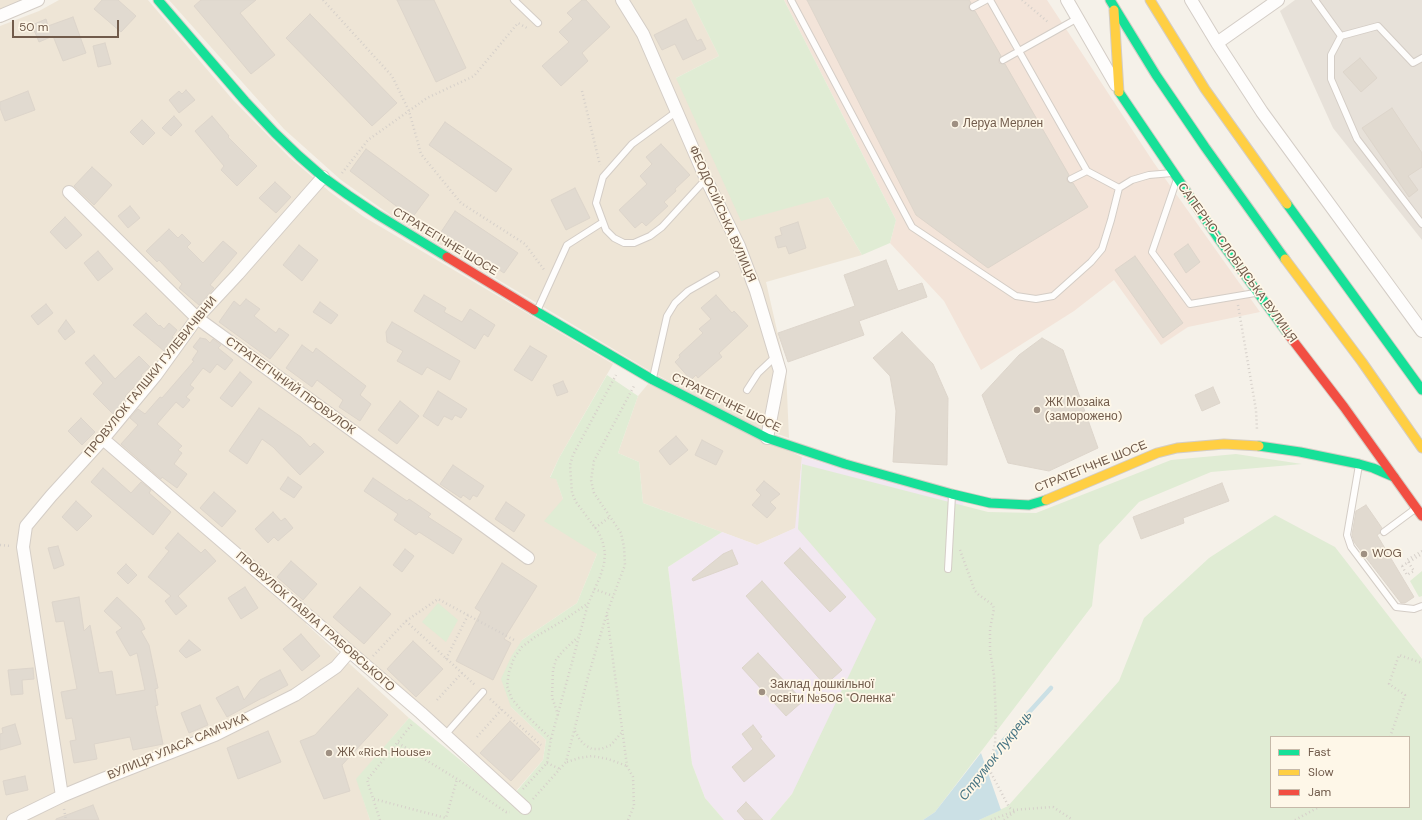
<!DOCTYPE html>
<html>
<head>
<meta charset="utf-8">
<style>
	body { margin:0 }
	#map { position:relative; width:1422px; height:820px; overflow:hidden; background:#f5f1e9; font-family:"DM Sans",sans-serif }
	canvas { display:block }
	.legend { position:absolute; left:1270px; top:736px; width:140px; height:72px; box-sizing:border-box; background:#fef7e8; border:1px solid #c6b9a9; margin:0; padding:5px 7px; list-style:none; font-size:12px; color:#715b4b }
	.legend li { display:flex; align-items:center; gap:8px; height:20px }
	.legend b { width:20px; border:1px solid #c6b9a9 }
	.scale { position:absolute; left:12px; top:20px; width:107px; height:18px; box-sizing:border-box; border:2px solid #715b4b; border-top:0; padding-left:5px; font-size:12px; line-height:14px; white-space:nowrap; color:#715b4b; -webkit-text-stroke:3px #fef7e8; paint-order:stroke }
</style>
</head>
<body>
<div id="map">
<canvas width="1422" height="820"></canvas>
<ul class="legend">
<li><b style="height:5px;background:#16e098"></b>Fast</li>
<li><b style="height:5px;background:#ffcf43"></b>Slow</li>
<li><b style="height:5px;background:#f24e42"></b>Jam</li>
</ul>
<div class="scale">50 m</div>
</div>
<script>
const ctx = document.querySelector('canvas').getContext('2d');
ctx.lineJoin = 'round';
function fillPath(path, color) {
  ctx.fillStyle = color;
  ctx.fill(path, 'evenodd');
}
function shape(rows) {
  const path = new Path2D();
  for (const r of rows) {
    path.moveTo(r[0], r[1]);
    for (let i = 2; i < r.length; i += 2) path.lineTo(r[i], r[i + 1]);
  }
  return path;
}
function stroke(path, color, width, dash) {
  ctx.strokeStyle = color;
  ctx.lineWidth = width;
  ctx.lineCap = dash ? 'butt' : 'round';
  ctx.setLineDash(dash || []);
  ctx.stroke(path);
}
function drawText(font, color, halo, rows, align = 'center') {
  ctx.font = font + ' "DM Sans",sans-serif';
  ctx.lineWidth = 3.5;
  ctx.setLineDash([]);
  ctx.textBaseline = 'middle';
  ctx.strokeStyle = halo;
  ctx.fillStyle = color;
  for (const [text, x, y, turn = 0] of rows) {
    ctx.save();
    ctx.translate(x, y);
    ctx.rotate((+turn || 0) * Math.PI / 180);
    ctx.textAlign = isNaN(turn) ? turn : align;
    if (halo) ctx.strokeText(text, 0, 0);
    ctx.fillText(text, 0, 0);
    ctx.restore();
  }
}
fillPath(shape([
	[0,0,22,0,0,10],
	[59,0,148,0,233,100,289,157,330,192,364,217,613,364,559,458,550,477,556,478,563,499,597,554,577,603,522,640,511,707,546,740,543,760,515,792,310,618,306,624,409,718,357,779,370,820,0,820,0,26,39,11],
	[169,0,691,0,719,56,676,78,828,197,862,255,766,282,786,370,789,438,747,423,650,371,392,216,341,180,284,129],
	[648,384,802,457,796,528,757,545,643,503,639,462,618,453,638,396]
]), '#eee5d6');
fillPath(shape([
	[784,0,1047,0,1154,163,1260,312,1188,327,1161,345,1114,280,1074,311,981,370,944,301,890,243,896,220]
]), '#f3e4d9');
fillPath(shape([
	[1295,0,1422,0,1422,240,1333,128,1280,11]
]), '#e7e1d9');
fillPath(shape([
	[802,457,963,501,961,592,770,820,724,820,705,798,692,764,668,567,722,532,757,545,795,528]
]), '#f2e8f1');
fillPath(shape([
	[691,0,784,0,896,220,890,243,862,255,828,197,741,221,676,78,719,56],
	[607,375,638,396,618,453,639,462,643,503,722,532,668,567,692,764,705,798,724,820,370,820,356,779,409,718,509,800,543,760,546,740,511,707,501,679,511,657,522,640,577,603,597,554,544,521,563,499,556,479,550,478,559,458],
	[1236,454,1302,464,1211,472,1139,502,1099,545,1092,606,935,812,923,820,770,820,792,794,876,619,798,529,802,464,988,512,1036,513,1171,460],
	[1275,515,1335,547,1422,659,1422,820,979,820,1008,806,1119,681,1144,618,1209,558],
	[1271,737,1409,737,1409,807,1271,807],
	[1422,571,1422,596,1419,597,1410,581],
	[438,603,458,620,446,642,422,622]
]), '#e0ecd4');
fillPath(shape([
	[981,753,1001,810,979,820,923,820,935,812]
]), '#cbe0e5');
stroke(shape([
	[983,776,1003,741,1051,688]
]), '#cbe0e5', 4.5);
const building = shape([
	[102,0,118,0,136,16,121,32,94,9,102,0],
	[201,0,256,0,240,13,275,55,251,74,194,6,201,0],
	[397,0,434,0,466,68,436,82,397,0],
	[582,0,586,0,610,27,582,53,588,61,561,86,542,66,569,42,559,32,573,19,567,13,582,0],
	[807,0,969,0,971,3,969,6,969,9,972,11,975,11,1001,56,999,60,999,63,1003,64,1005,64,1069,175,1067,178,1067,181,1070,183,1073,183,1088,207,988,268,916,215,807,0],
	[310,14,397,103,372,126,286,38,310,14],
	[73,17,86,53,63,61,53,36,39,42,32,25,46,19,48,26,73,17],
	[686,19,697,41,701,39,706,49,683,60,675,44,662,50,654,35,686,19],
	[105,43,111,64,98,67,93,46,105,43],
	[1360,58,1377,78,1361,92,1343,72,1360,58],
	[186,90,195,100,179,113,169,100,179,91,182,94,186,90],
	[28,91,35,110,5,121,0,108,0,102,28,91],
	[1392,108,1422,153,1422,167,1408,176,1418,190,1409,197,1362,128,1392,108],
	[174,116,182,125,171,136,162,128,174,116],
	[212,116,229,136,228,137,257,166,237,186,221,170,224,166,195,131,212,116],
	[142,120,155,133,143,145,130,132,142,120],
	[445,122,512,169,496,192,429,145,445,122],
	[661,144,690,175,675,189,676,191,664,202,668,206,646,226,642,222,635,228,619,210,647,184,640,176,652,164,646,157,661,144],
	[366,149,429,195,412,218,350,171,366,149],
	[92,167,112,185,94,205,74,186,92,167],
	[275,182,291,197,276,213,259,198,275,182],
	[575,188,590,218,566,230,551,200,575,188],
	[130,206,140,218,128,228,118,216,130,206],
	[455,211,518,253,504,273,441,232,455,211],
	[65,217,82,235,66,249,50,232,65,217],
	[798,222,806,248,789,254,786,246,778,248,775,237,782,235,780,228,798,222],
	[169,229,178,238,182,234,191,243,187,247,203,263,223,241,237,253,210,285,214,288,199,305,179,288,182,284,159,260,157,262,146,251,169,229],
	[1188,244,1200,262,1186,273,1174,254,1188,244],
	[299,245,318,260,302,281,283,265,299,245],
	[98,251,113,269,98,281,84,263,98,251],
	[1135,256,1183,323,1163,338,1115,270,1135,256],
	[886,260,898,291,922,283,927,297,859,321,864,335,788,362,778,333,855,306,844,275,886,260],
	[424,295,446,308,444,312,462,322,470,309,495,325,488,337,484,334,475,349,414,311,424,295],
	[716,295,732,313,734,311,748,326,719,353,722,357,698,378,696,375,691,380,675,362,680,357,679,355,703,333,699,329,711,319,701,308,716,295],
	[246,299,260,309,254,316,276,333,279,328,289,335,270,359,219,322,234,301,240,306,246,299],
	[320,302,338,315,331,324,313,312,320,302],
	[46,304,53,313,38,325,31,316,46,304],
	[146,313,159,326,160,325,164,329,169,323,177,330,172,337,174,338,164,351,133,325,146,313],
	[66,320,75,332,65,340,58,331,66,320],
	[392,322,460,361,450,380,427,367,422,375,397,361,403,351,387,342,386,332,392,322],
	[902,332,933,364,948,398,947,465,893,462,896,411,890,376,873,358,902,332],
	[200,338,206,339,210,343,213,339,221,345,218,348,233,360,225,370,217,364,210,373,203,368,190,385,194,388,186,397,190,400,183,408,176,402,157,424,182,446,178,450,182,453,174,464,187,474,177,488,162,477,161,479,121,444,138,425,130,418,138,409,145,414,160,397,162,398,194,361,192,360,198,351,193,347,200,338],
	[1042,338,1063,350,1098,448,1049,471,1008,463,982,395,1019,355,1042,338],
	[302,345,313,353,316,348,366,386,360,395,371,404,360,421,339,407,343,400,317,380,312,387,286,368,302,345],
	[530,346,547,356,532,381,514,370,530,346],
	[94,355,115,379,139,356,150,367,141,375,143,378,125,396,127,398,113,414,93,394,103,383,85,363,94,355],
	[240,372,252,382,232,407,220,398,240,372],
	[563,381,568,392,557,396,553,385,563,381],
	[1213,387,1220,403,1202,411,1195,395,1213,387],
	[438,391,467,409,461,418,455,415,452,420,444,416,438,426,423,416,438,391],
	[400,401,419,416,397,444,378,430,400,401],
	[259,408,301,437,310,447,314,443,324,452,300,475,273,447,262,439,247,464,229,451,259,408],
	[81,418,95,432,82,445,68,431,81,418],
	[676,436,688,450,670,465,659,451,676,436],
	[702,440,723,451,716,465,695,455,702,440],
	[453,465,484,486,477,497,473,495,470,500,463,495,461,498,440,484,453,465],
	[103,468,131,493,141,482,151,490,149,493,171,512,153,535,91,482,103,468],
	[288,477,302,487,294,498,280,489,288,477],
	[373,478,407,501,409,499,431,514,428,517,462,539,453,554,419,532,416,535,394,520,398,514,364,491,373,478],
	[764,481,780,494,770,502,776,508,767,518,752,505,761,495,756,490,764,481],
	[1222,483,1229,501,1183,518,1184,523,1141,539,1133,517,1222,483],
	[214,492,236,511,222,527,200,508,214,492],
	[76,501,92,516,77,531,62,517,76,501],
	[506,502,525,515,514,532,495,519,506,502],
	[1366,505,1382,528,1380,533,1377,535,1414,597,1405,603,1401,603,1354,542,1352,535,1356,511,1366,505],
	[273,512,281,521,285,518,293,528,278,541,274,537,268,543,255,529,273,512],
	[178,533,201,553,205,549,216,561,178,596,187,606,176,615,165,601,171,596,148,577,169,551,165,548,178,533],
	[58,546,64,565,54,569,48,548,58,546],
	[800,548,846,597,830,612,784,563,800,548],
	[405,549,414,556,402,572,393,565,405,549],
	[732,550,738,564,693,581,692,579,723,554,732,550],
	[291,561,317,584,303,600,277,577,291,561],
	[502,563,537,586,504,639,511,643,493,680,456,661,481,612,475,608,502,563],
	[126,564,137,575,128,584,117,573,126,564],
	[762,581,842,670,825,685,746,596,762,581],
	[245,587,258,608,241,619,228,598,245,587],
	[360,587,391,614,364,644,333,617,360,587],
	[79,597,84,631,90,625,99,673,112,671,116,695,145,690,137,653,130,656,116,632,122,628,104,611,117,597,140,619,145,629,141,631,149,645,158,688,155,689,158,705,155,706,163,744,133,750,130,737,99,743,94,744,97,759,74,763,70,741,76,740,72,718,66,719,61,692,77,689,64,621,56,622,52,602,79,597],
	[301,634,320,656,302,671,283,649,301,634],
	[189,640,201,650,186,658,179,651,189,640],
	[413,641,443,669,416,697,387,669,413,641],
	[758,653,803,701,786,716,742,668,758,653],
	[33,668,34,679,22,680,23,694,11,695,8,670,33,668],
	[280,670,288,685,263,698,262,698,227,717,216,698,238,686,244,700,260,680,280,670],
	[358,688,388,715,342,765,350,791,324,799,300,741,315,735,358,688],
	[200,705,208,725,189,733,181,713,200,705],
	[510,721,540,749,511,781,480,753,510,721],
	[15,724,21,744,0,750,0,734,3,733,2,728,15,724],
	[753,725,762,737,760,738,775,756,744,782,732,767,753,749,742,734,753,725],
	[268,731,281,762,238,779,227,748,268,731],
	[25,776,28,790,6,795,3,781,25,776],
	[746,802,763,820,745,820,737,811,746,802],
	[93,805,99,820,56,820,56,819,93,805]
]);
fillPath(building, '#e1dad0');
stroke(building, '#ddd5cb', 1);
const lane = shape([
	[514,0,538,23],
	[791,0,912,227,1016,296,1036,299,1053,296,1091,262,1102,249,1111,220,1119,188,1132,180,1149,175,1172,173],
	[990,0,1087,171,1119,188],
	[1315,0,1341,36,1331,55,1331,79,1357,139,1422,224],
	[973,7,986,0],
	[1341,36,1378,26,1413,63,1422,58],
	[1003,60,1078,18],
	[676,112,632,144,603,177,596,203,606,230,614,238,624,243,634,243,650,236,662,227,706,179],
	[1071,179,1087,171],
	[1176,182,1152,252,1190,304,1255,293],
	[537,311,567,245,603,222],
	[653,378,667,316,675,303,688,291,716,275],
	[747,390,758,373,775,357],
	[1359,465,1347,535,1351,547,1396,607,1414,609,1422,606],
	[1384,532,1415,509],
	[948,569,952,495],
	[445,735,483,692]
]);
const street = shape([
	[622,0,643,34,706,179,739,246,756,291,780,371,767,438],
	[1067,0,1116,85],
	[1191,0,1217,43,1262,112,1422,331],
	[0,16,38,0],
	[1217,43,1278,0],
	[69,192,197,318,528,558],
	[103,439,421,713,525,808],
	[62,796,23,547,26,526,51,496,103,439,156,375,197,318,238,274,323,177],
	[13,820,62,796,103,779,215,735,295,695,336,667,349,652]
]);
const fast = shape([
	[158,0,245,101,275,133,299,156,323,177,348,195,378,215,447,257],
	[1110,0,1156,75,1205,147,1285,259],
	[1119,92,1218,238,1288,334],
	[1287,204,1422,390],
	[534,310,653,380,767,438,845,464,952,494,990,503,1029,505,1046,500],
	[1259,446,1300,452,1359,464,1373,468,1394,477]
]);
const slow = shape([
	[1150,0,1205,89,1287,204],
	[1114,10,1119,92],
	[1285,259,1362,362,1422,448],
	[1046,500,1157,453,1177,448,1224,444,1259,446]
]);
const jam = shape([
	[447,257,534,310],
	[1288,334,1344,407,1422,516]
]);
stroke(lane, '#d4cdc6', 8);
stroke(street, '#d4cdc6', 14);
stroke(fast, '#d4cdc5', 11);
stroke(slow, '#d4cdc5', 11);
stroke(jam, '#d4cdc5', 11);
stroke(shape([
	[323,0,392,76,409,111,421,154,461,203,525,244,545,271],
	[1022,0,1049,23],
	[582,91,600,165],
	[342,173,368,140,427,98,474,76,518,23,527,28],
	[1238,305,1256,410,1257,430],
	[595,528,611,516],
	[0,545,11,546],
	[960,550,975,591,979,595,993,605,994,609,990,629,990,651,994,675,996,720,995,744,990,763,990,771,1009,807,1012,810,1053,807,1073,820],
	[1402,566,1407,575,1414,571,1407,560,1422,551],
	[594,589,613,596],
	[607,615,627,766,633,777,634,806,628,820],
	[406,621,438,599,516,641],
	[373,656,406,621,476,686],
	[446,659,468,615],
	[490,699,541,745],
	[437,700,462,673],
	[558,715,552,697,553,670,556,660,562,652,578,637],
	[575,731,580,740,585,745,592,749,601,749,611,745,622,732],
	[477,737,502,709],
	[1390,737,1405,695,1389,684,1399,655,1422,663],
	[551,739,522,711,512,699,507,686,509,672,514,658,522,647,535,637,564,620,587,604],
	[398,743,457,779,506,812,510,812],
	[567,762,579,758,592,756,608,759,627,766],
	[547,763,560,769],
	[523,789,547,763,551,739,588,604,600,577,604,564,605,553,603,543,599,533,576,502,572,493,570,465,573,455,616,375],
	[374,799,446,818,457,779],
	[533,799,566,762,588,677,607,613,625,565,624,547,621,533,594,493,591,480,594,461,634,386],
	[64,809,66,820],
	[380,820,367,780,413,723],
	[991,820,1015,811],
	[1004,820,1014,812],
	[1295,820,1319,807]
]), '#d6d0ca', 2.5, [1, 3]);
stroke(lane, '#fefdfc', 6);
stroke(street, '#fefdfc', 12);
stroke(fast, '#16e098', 9);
stroke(slow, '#ffcf43', 9);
stroke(jam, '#f24e42', 9);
stroke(shape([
	[1402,566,1422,554]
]), '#d6d0ca', 2.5, [1, 3]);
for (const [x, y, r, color] of [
	[955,124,4,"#9f9082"],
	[1037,410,4,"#9f9082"],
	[1364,554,4,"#9f9082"],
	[762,692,4,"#9f9082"],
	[329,753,4,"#9f9082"]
]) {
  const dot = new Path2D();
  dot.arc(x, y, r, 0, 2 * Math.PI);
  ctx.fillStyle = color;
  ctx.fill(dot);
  stroke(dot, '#fef7e8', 1.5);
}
drawText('12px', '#715b4b', '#fef7e8', [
	["Леруа Мерлен",963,124],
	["ЖК Мозаіка",1045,403],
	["(заморожено)",1045,417],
	["WOG",1372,554],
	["Заклад дошкільної",770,685],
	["освіти №506 \"Оленка\"",770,699],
	["ЖК «Rich House»",337,753]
], 'left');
drawText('12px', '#715b4b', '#fef7e8', [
	["ФЕОДОСІЙСЬКА ВУЛИЦЯ",722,214,66],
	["СТРАТЕГІЧНЕ ШОСЕ",445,242,31],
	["САПЕРНО-СЛОБІДСЬКА ВУЛИЦЯ",1237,263,54],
	["ПРОВУЛОК ГАЛШКИ ГУЛЕВИЧІВНИ",151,377,-51],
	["СТРАТЕГІЧНИЙ ПРОВУЛОК",290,386,36],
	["СТРАТЕГІЧНЕ ШОСЕ",726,403,26],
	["СТРАТЕГІЧНЕ ШОСЕ",1091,467,-22],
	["ПРОВУЛОК ПАВЛА ГРАБОВСЬКОГО",315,622,41],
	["ВУЛИЦЯ УЛАСА САМЧУКА",178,747,-23]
]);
drawText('italic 13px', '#467483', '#fef7e8', [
	["Струмок Лукрець",996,756,-52]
]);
</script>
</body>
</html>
